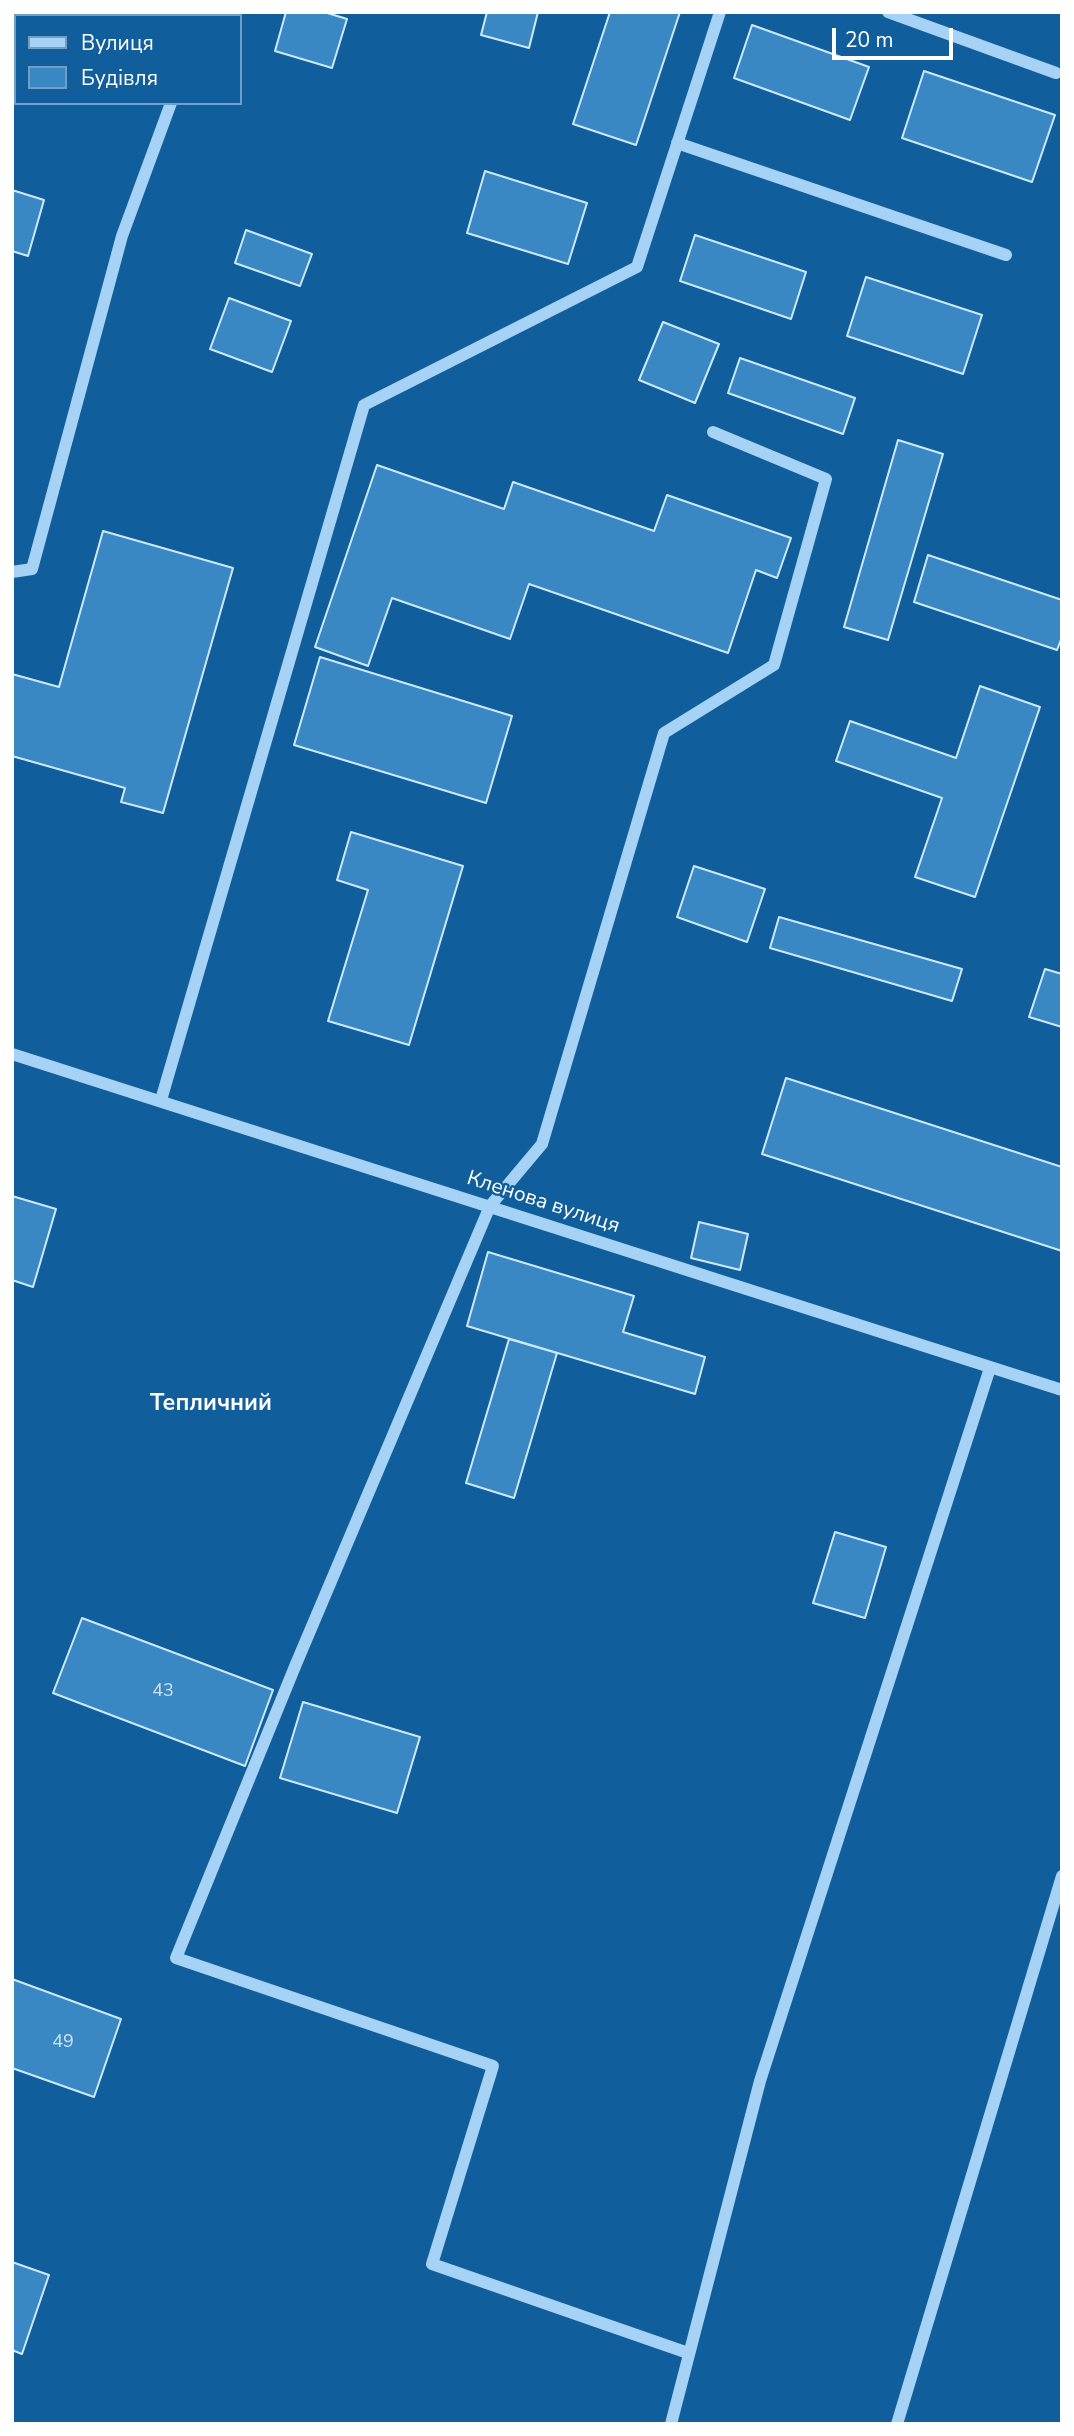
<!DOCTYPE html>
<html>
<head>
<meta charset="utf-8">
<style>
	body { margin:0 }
	#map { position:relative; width:1074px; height:2436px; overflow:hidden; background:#115e9c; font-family:"Nunito Sans",sans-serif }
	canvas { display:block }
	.frame { position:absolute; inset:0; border:14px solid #fff; pointer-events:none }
	.legend { position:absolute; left:14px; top:14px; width:228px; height:91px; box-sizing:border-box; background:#115e9c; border:2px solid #709ec4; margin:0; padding:9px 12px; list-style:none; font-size:21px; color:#fff }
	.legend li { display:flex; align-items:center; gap:14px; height:35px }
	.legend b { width:35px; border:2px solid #709ec4 }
	.scale { position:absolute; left:832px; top:28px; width:121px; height:32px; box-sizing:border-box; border:4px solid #fff; border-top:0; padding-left:9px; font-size:21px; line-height:24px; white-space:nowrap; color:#fff; -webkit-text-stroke:5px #115e9c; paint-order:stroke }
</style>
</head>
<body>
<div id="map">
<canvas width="1074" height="2436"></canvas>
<div class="frame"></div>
<ul class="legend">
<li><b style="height:9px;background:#a5d2f5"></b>Вулиця</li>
<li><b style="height:19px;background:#3987c3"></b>Будівля</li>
</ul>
<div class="scale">20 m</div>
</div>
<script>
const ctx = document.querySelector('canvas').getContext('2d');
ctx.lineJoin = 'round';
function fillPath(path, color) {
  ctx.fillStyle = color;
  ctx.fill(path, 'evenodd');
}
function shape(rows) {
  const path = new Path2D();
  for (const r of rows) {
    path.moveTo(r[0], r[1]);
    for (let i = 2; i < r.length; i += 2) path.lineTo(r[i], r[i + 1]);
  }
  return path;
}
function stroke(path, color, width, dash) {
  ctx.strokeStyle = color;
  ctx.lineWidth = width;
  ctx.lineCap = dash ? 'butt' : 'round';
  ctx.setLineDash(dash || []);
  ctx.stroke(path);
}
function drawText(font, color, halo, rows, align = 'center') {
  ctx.font = font + ' "Nunito Sans",sans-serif';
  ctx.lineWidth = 5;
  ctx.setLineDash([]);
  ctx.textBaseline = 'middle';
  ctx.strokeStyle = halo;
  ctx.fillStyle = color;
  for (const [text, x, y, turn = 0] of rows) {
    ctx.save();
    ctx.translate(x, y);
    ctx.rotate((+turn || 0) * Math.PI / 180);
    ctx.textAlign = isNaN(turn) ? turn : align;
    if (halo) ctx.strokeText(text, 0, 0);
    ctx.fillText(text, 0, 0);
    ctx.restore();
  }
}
const building = shape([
	[286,12,324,12,347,19,332,68,275,51,286,12],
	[487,12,538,12,529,48,481,35,487,12],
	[610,12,680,12,636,145,573,124,610,12],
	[752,25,869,67,850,120,734,78,752,25],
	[924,71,1055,115,1032,182,902,138,924,71],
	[485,171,587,203,568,264,467,233,485,171],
	[12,190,44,200,28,256,12,251,12,190],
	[246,230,312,254,300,286,235,263,246,230],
	[695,235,806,272,791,319,680,281,695,235],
	[866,277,982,315,963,374,847,336,866,277],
	[229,298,291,321,272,372,210,349,229,298],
	[663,322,719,344,695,403,639,380,663,322],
	[740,358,855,398,843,434,728,393,740,358],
	[898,440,943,454,888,640,844,627,898,440],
	[377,465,504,509,513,482,654,531,667,495,791,538,777,578,756,570,728,653,529,584,510,639,392,598,368,666,315,647,377,465],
	[103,531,233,568,163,813,121,802,125,788,12,756,12,674,59,687,103,531],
	[928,555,1062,600,1062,637,1057,650,914,602,928,555],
	[320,657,512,716,486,803,294,745,320,657],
	[980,686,1040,707,975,897,915,877,942,798,836,761,850,721,956,758,980,686],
	[351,832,463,866,409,1045,328,1021,368,890,337,880,351,832],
	[694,866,765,889,747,942,677,917,694,866],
	[779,917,962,969,952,1001,770,948,779,917],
	[1045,969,1062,974,1062,1027,1029,1017,1045,969],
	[786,1078,1062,1167,1062,1251,762,1154,786,1078],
	[12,1196,56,1209,33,1287,12,1280,12,1196],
	[699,1222,748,1234,740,1270,691,1258,699,1222],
	[488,1252,634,1296,623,1332,705,1357,695,1394,467,1326,488,1252],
	[509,1339,557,1353,514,1498,466,1483,509,1339],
	[835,1532,886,1547,865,1618,813,1603,835,1532],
	[82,1618,273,1690,245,1766,53,1693,82,1618],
	[303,1702,420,1737,397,1813,280,1778,303,1702],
	[12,1979,121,2019,94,2097,12,2068,12,1979],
	[12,2262,49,2275,22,2354,12,2350,12,2262]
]);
fillPath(building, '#3987c3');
stroke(building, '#cee9fe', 2);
stroke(shape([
	[888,12,1056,73],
	[203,16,204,12],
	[677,143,1006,255],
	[12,572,32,569,122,236,171,103],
	[12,1054,1062,1390],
	[161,1100,364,405,637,267,720,12],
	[688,2353,432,2264,493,2066,176,1958,296,1664,490,1206,542,1144,664,733,774,665,826,479,713,432],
	[671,2424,760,2081,990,1368],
	[897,2424,1062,1876]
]), '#a5d2f5', 12);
drawText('18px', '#cee1f0', null, [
	["43",163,1692],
	["49",63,2043]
]);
drawText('21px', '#fff', '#115e9c', [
	["Кленова вулиця",543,1203,18]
]);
drawText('bold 23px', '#fff', '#115e9c', [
	["Тепличний",211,1404]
]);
</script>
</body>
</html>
